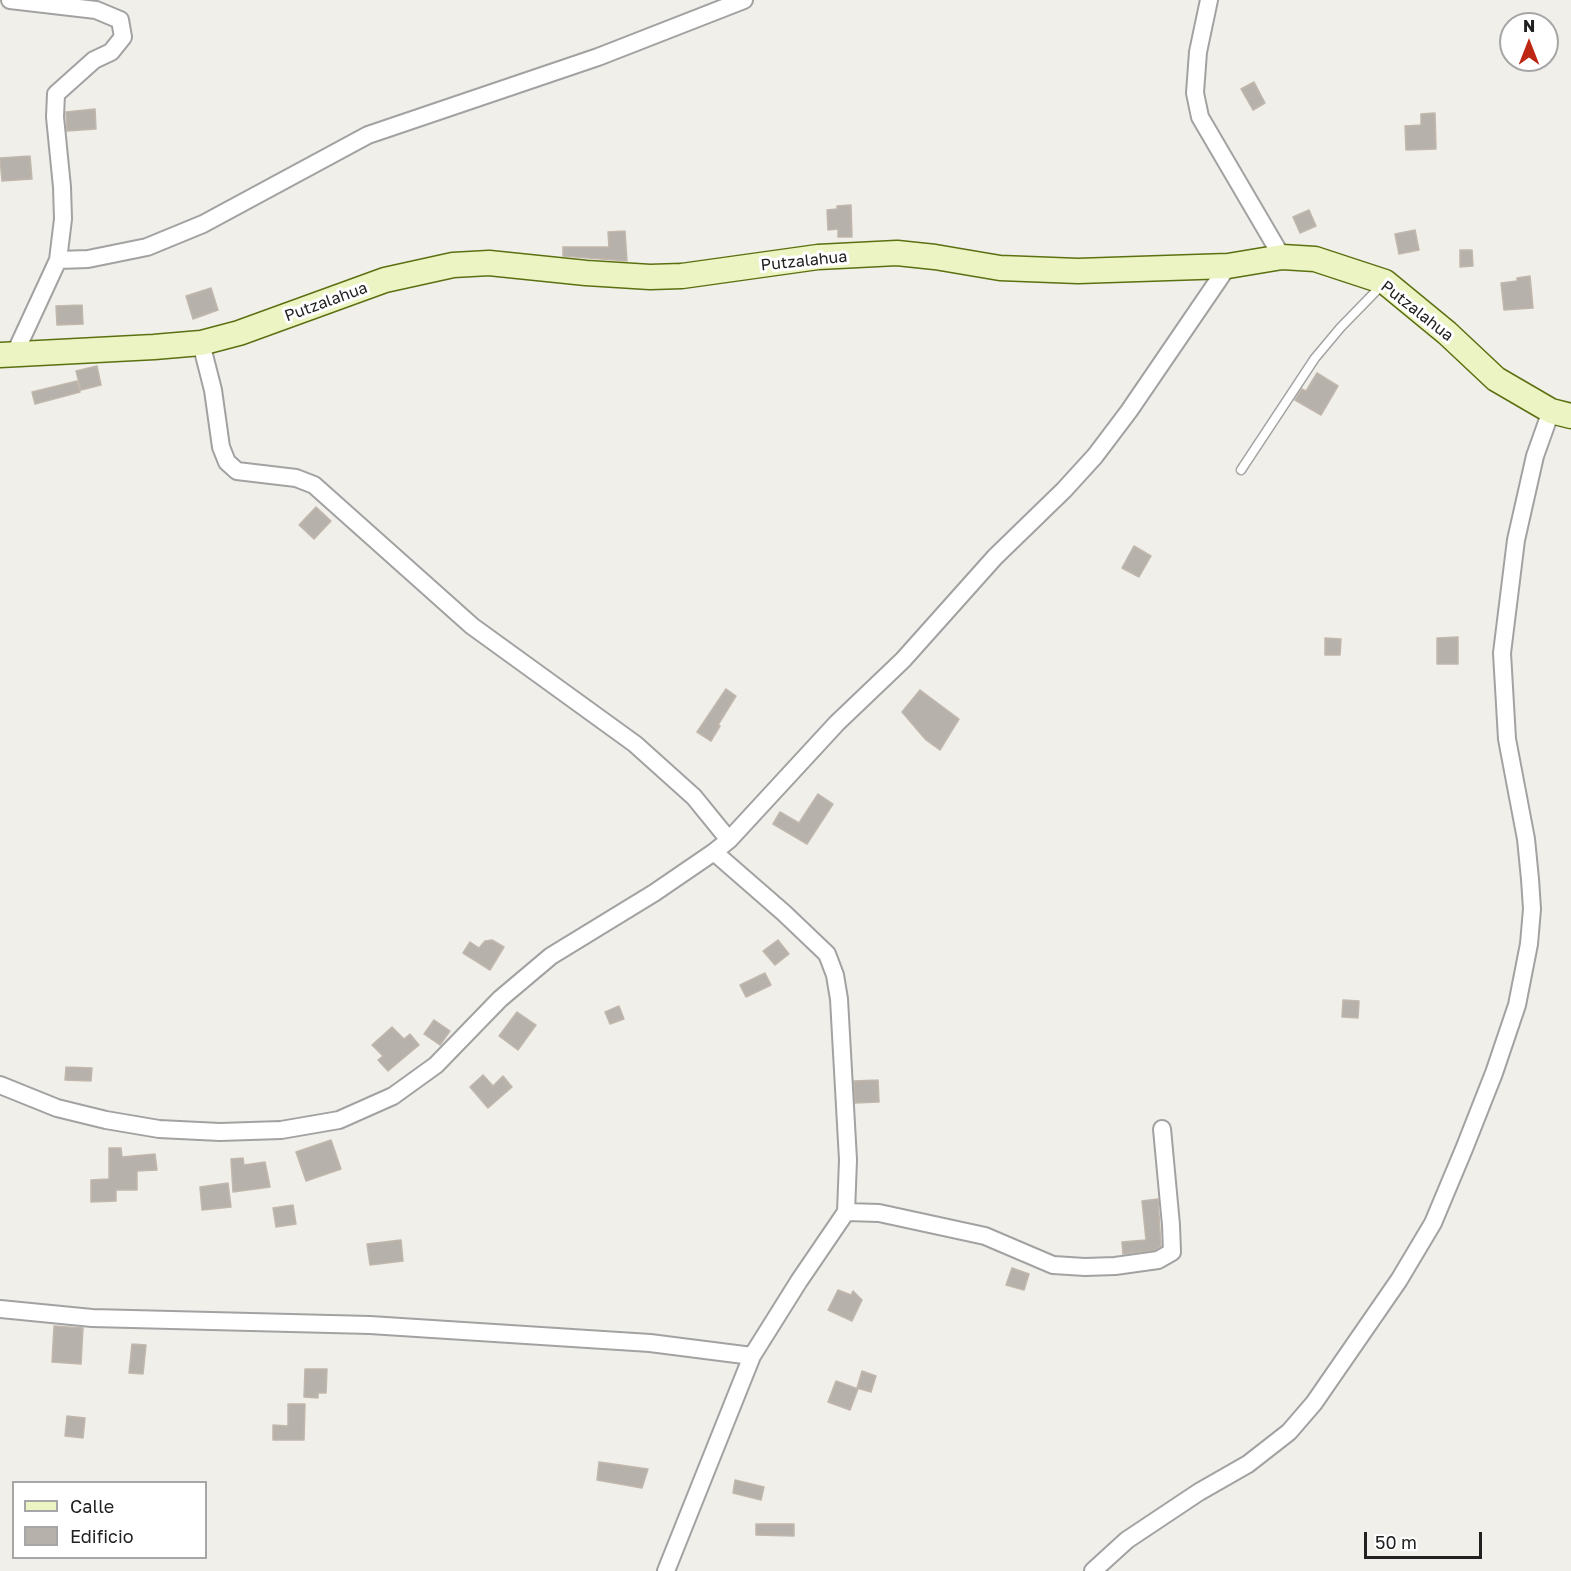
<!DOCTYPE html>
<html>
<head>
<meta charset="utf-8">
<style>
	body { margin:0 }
	#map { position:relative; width:1571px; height:1571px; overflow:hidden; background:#f0efe9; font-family:"Golos Text",sans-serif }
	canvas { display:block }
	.legend { position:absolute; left:12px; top:1481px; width:195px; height:78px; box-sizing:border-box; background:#fff; border:2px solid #a6a6a6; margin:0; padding:8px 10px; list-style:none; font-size:18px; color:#212121 }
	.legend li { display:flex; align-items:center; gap:12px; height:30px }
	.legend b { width:30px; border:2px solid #a6a6a6 }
	.north { position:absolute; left:1499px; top:12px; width:60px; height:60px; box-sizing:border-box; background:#fff; border:2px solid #a6a6a6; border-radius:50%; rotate:0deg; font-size:16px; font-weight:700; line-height:24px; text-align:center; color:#212121 }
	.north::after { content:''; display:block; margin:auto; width:21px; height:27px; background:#be2614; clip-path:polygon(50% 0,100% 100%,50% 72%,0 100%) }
	.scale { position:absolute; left:1364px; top:1532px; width:118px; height:27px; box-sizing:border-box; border:3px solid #212121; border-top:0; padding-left:8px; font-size:18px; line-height:21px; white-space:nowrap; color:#212121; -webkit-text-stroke:4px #fff; paint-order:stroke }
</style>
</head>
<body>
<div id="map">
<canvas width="1571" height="1571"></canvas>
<ul class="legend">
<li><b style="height:8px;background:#ecf4c3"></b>Calle</li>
<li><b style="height:16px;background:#b6b1ab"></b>Edificio</li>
</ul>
<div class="north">N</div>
<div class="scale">50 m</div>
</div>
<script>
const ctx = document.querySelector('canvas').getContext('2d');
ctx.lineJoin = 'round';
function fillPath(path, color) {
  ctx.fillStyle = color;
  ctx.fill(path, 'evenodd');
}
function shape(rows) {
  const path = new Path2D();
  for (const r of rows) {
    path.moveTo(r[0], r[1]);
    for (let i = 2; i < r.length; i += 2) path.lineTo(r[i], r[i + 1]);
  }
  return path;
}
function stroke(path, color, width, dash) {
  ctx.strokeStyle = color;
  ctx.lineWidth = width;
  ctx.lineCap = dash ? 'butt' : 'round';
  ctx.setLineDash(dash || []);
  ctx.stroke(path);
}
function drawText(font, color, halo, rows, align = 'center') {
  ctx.font = font + ' "Golos Text",sans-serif';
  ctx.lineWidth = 6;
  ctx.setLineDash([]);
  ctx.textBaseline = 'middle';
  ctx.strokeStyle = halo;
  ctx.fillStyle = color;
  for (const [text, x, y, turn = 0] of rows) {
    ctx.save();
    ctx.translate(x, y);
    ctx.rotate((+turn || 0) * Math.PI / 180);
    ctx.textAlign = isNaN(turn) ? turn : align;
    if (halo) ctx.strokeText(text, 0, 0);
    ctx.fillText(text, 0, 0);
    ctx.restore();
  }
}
const building = shape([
	[1254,82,1265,103,1253,110,1241,89,1254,82],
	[95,109,96,129,67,131,66,112,95,109],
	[1435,113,1436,149,1406,150,1405,126,1421,125,1421,114,1435,113],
	[30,156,32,179,2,181,0,158,30,156],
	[851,205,852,237,838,237,838,229,828,230,827,210,837,209,837,206,851,205],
	[1309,210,1316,226,1300,233,1293,217,1309,210],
	[1415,230,1419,250,1399,254,1395,234,1415,230],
	[625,231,627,261,563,256,563,247,609,247,608,232,625,231],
	[1460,250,1472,250,1473,266,1460,267,1460,250],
	[1530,276,1533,308,1504,310,1501,283,1517,281,1517,278,1530,276],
	[211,288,218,310,193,319,186,296,211,288],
	[82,305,83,324,57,325,56,306,82,305],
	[97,366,101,385,81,390,76,371,97,366],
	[1317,373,1338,386,1321,415,1295,400,1302,389,1306,391,1317,373],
	[77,381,80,392,35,404,32,392,77,381],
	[316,507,331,521,314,539,299,525,316,507],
	[1134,546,1151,556,1139,577,1122,568,1134,546],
	[1458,637,1458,664,1437,664,1437,638,1458,637],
	[1325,638,1341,639,1340,655,1325,655,1325,638],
	[726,689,736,696,718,725,720,726,711,741,697,732,726,689],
	[920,690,959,719,940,750,926,740,902,712,920,690],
	[818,794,833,804,807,844,773,824,780,812,799,823,818,794],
	[492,940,504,947,490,970,463,953,470,942,479,948,485,941,492,940],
	[778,940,789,954,775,965,763,951,778,940],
	[765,973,771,985,746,997,740,985,765,973],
	[1343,1000,1359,1001,1358,1018,1342,1017,1343,1000],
	[619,1006,624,1019,610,1024,605,1012,619,1006],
	[517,1012,536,1025,518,1050,499,1036,517,1012],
	[434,1020,450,1031,440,1045,424,1034,434,1020],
	[392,1027,404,1039,410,1034,419,1045,388,1071,378,1060,383,1056,372,1045,392,1027],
	[66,1067,92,1068,91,1081,65,1080,66,1067],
	[483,1075,493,1086,503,1076,512,1087,488,1108,470,1087,483,1075],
	[878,1080,879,1102,855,1103,854,1081,878,1080],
	[331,1140,341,1169,306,1181,296,1152,331,1140],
	[109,1148,121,1148,122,1157,155,1154,157,1170,137,1171,137,1190,116,1190,116,1201,91,1202,91,1180,109,1179,109,1148],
	[243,1158,244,1165,265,1162,270,1187,233,1192,231,1159,243,1158],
	[228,1183,231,1207,202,1210,200,1187,228,1183],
	[1158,1199,1161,1246,1155,1250,1123,1254,1122,1242,1146,1240,1142,1201,1158,1199],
	[293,1205,296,1224,276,1227,273,1208,293,1205],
	[401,1240,403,1261,370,1265,367,1244,401,1240],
	[1012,1268,1029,1274,1024,1290,1006,1285,1012,1268],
	[838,1290,851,1295,853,1291,862,1300,852,1321,828,1310,838,1290],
	[54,1326,83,1328,81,1364,52,1362,54,1326],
	[132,1344,146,1345,143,1374,129,1373,132,1344],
	[305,1369,327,1369,326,1393,318,1393,318,1398,304,1397,305,1369],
	[862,1371,876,1376,871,1392,857,1388,862,1371],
	[836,1381,858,1389,850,1410,828,1402,836,1381],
	[288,1404,305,1404,304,1440,273,1440,273,1425,288,1426,288,1404],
	[67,1416,85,1418,83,1438,65,1436,67,1416],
	[599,1462,648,1469,642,1488,597,1480,599,1462],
	[735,1480,764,1487,761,1500,733,1493,735,1480],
	[756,1524,794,1524,794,1536,756,1535,756,1524]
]);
fillPath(building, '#b6b1ab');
stroke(building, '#c1b7ac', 1.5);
const lane = shape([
	[1241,470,1315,358,1341,327,1382,285]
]);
const street = shape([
	[10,0,96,10,120,20,123,37,111,52,94,60,56,94,55,117,62,187,63,219,58,260,15,353],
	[1209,0,1198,52,1195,93,1200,117,1282,257],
	[58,260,88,259,147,247,203,224,368,135,598,57,744,0],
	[201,343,213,390,221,447,227,462,237,471,296,478,314,485,472,626,635,744,694,797,729,840],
	[0,1085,57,1108,106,1120,159,1129,220,1132,281,1130,339,1120,393,1096,436,1065,500,999,551,956,654,893,714,852,729,840,837,723,903,660,995,557,1064,490,1095,456,1129,411,1228,266],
	[846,1212,879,1213,985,1236,1053,1265,1085,1267,1115,1266,1158,1260,1172,1252,1171,1225,1162,1129],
	[0,1309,92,1318,370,1325,650,1343,752,1356],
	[666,1571,752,1356,799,1281,846,1212,848,1160,839,999,835,975,827,954,784,913,714,852],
	[1093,1571,1127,1540,1199,1492,1248,1464,1289,1432,1314,1403,1399,1280,1433,1223,1464,1149,1494,1073,1517,1005,1529,944,1532,909,1530,879,1526,839,1507,739,1502,653,1516,540,1535,456,1551,411]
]);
const secondary = shape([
	[0,355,154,347,201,343,239,333,385,280,453,265,489,263,586,273,650,277,682,276,818,257,897,253,935,257,1000,268,1078,271,1228,266,1282,257,1315,259,1385,282,1447,333,1496,379,1551,411,1571,416]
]);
stroke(lane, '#a2a2a2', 11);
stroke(street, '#a2a2a2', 20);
stroke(secondary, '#5b7010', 27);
stroke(lane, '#fff', 8);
stroke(street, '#fff', 16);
stroke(secondary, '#ecf4c3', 24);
drawText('16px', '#212121', '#fff', [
	["Putzalahua",804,261,-6],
	["Putzalahua",326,302,-20],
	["Putzalahua",1417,311,38]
]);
</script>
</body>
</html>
